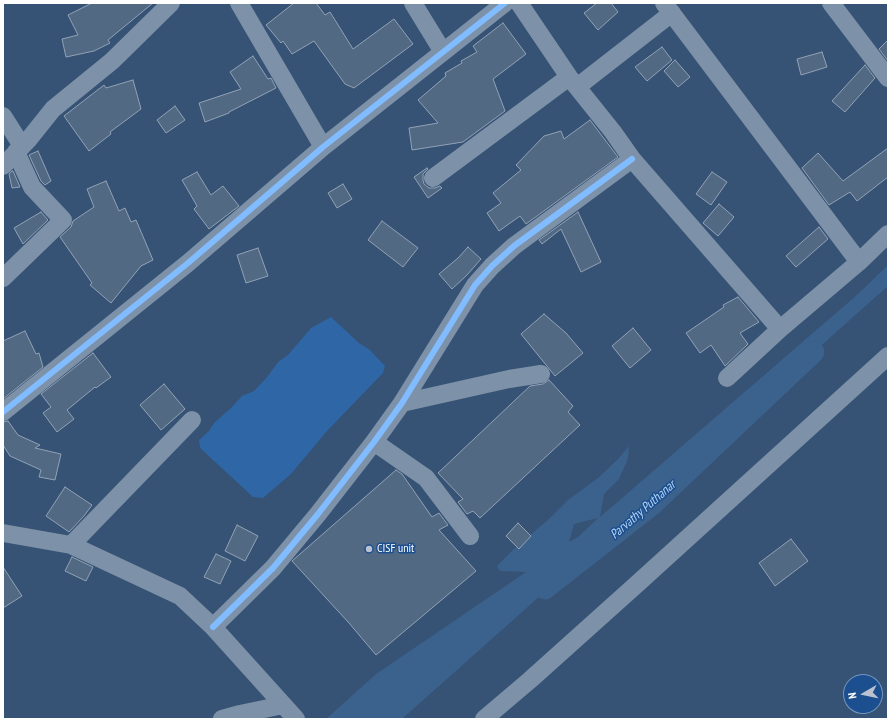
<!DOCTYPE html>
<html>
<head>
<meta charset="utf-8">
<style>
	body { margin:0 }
	#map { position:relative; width:891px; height:722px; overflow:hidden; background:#365274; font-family:"PT Sans Narrow",sans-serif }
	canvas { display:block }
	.frame { position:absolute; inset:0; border:4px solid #fff; pointer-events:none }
	.north { position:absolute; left:843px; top:674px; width:40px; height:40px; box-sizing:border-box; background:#1b4f8f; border:1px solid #7695bc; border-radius:50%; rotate:261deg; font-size:11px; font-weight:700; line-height:16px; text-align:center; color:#fff }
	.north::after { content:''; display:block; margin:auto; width:14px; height:18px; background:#b9c2ce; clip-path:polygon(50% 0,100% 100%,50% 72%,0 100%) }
</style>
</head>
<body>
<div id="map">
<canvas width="891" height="722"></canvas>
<div class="frame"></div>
<div class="north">N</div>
</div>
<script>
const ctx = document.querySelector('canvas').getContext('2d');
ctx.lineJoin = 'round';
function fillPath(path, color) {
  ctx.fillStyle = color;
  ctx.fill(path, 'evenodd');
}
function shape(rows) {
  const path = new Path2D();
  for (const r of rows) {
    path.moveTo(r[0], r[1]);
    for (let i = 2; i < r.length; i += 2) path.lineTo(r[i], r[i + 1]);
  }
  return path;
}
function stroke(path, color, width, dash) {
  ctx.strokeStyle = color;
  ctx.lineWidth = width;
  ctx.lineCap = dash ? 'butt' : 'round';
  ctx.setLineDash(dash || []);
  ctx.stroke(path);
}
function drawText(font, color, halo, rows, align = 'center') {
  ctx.font = font + ' "PT Sans Narrow",sans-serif';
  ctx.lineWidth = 3;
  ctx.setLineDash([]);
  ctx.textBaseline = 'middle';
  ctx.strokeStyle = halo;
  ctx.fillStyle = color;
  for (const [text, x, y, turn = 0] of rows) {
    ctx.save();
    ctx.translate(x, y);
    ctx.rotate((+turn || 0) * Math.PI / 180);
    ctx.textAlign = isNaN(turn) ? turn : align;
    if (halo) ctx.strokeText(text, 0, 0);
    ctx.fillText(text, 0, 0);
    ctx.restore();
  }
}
fillPath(shape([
	[331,317,359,343,370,350,385,366,383,373,327,431,291,474,263,498,253,497,200,448,199,440,209,431,214,423,231,408,242,396,254,391,268,376,278,362,288,355,311,328]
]), '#2f66a5');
fillPath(shape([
	[888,265,888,286,402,719,326,719,376,674,526,572,500,571,497,566,515,548,550,518,568,500,598,478,618,459,629,446,628,459,619,479,604,494,600,517,858,294],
	[598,518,578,537,569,542,574,524]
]), '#3b618d');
stroke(shape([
	[545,589,651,506,814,352]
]), '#3b618d', 21);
const building = shape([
	[92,3,153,3,108,40,110,43,94,51,66,57,62,39,78,35,68,15,92,3],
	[294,3,316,3,325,15,330,12,353,49,394,19,413,44,354,88,345,84,314,41,292,54,283,41,281,43,266,25,294,3],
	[597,3,611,3,618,12,598,30,584,13,597,3],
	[503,23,526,54,493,79,505,111,463,142,412,150,409,128,438,123,418,100,446,76,445,73,462,63,461,61,477,52,473,46,503,23],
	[888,40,888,61,879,49,888,40],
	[662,47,672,60,647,81,635,67,662,47],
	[822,52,827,67,801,75,797,59,822,52],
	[253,56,268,79,271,78,276,88,229,112,229,113,205,122,199,103,241,89,230,72,253,56],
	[675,60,690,77,678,87,664,71,675,60],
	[865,65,875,78,845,112,832,101,865,65],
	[133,80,141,109,110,132,111,134,89,151,64,116,104,85,106,88,133,80],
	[175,106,185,120,166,133,157,120,175,106],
	[590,120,618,157,526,224,520,216,499,231,487,213,501,203,493,193,521,170,516,165,544,136,561,131,564,139,590,120],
	[888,148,888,177,857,201,850,192,829,205,802,168,818,153,843,181,888,148],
	[38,151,51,181,45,185,41,181,29,155,38,151],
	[427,168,428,169,423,174,423,180,424,184,429,188,435,188,440,186,442,188,428,198,414,177,427,168],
	[12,171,13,171,20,187,12,188,9,174,12,171],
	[197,172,211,195,223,186,239,206,209,229,194,209,197,206,182,180,197,172],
	[712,172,727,182,711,205,696,194,712,172],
	[106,181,119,211,125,208,131,222,136,220,153,260,141,266,111,303,90,285,92,283,60,237,71,227,73,221,94,207,87,189,106,181],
	[343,184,352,199,337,208,328,193,343,184],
	[719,204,734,217,718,236,703,223,719,204],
	[41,212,48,220,23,244,14,228,41,212],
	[578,212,601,262,581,272,561,229,542,244,539,240,578,212],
	[382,221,418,248,403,267,368,240,382,221],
	[819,227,828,239,796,267,786,256,819,227],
	[468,247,481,259,467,275,452,289,439,274,458,258,468,247],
	[258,248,268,276,246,283,237,255,258,248],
	[738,297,759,322,740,333,748,344,725,366,711,345,700,353,686,333,724,307,723,305,738,297],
	[544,314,566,333,583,353,555,376,521,334,544,314],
	[633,328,651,350,630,368,612,346,633,328],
	[25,331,36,354,39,353,43,367,3,399,3,341,25,331],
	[93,353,111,377,96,388,95,387,67,410,74,419,57,432,43,413,51,407,41,394,93,353],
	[549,380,573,406,568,412,580,425,480,518,473,511,467,514,458,502,463,499,438,473,530,386,543,384,549,380],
	[164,384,185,409,161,430,140,405,164,384],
	[8,421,18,435,40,445,35,448,61,454,55,480,39,477,41,470,10,456,3,445,3,422,8,421],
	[396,470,402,474,432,517,439,513,448,525,439,530,476,571,376,655,349,623,292,561,396,470],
	[65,487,92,505,84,516,69,532,46,516,65,487],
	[518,523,531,536,519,549,506,536,518,523],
	[237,525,258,536,245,561,225,551,237,525],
	[791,539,808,561,775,586,759,563,791,539],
	[216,554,231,561,220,584,204,577,216,554],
	[72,557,93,567,86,581,65,571,72,557],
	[3,567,22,596,3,608,3,567]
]);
fillPath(building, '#526984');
stroke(building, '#92a2b6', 1);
stroke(shape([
	[239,3,323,147],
	[413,3,443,52],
	[519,3,569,77,613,132,632,159,780,329],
	[664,3,859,262],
	[831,3,888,78],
	[577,87,672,13],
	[3,116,22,146],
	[3,166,29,139,53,109,112,61,171,3],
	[433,178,569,77],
	[3,278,63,220,32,187,16,152],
	[727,378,780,329,859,262,888,234],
	[402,403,509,379,541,374],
	[3,412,188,263,323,147,505,3],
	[374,442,426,478,470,536],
	[3,533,71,545,180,596,213,627,296,719],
	[71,545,192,420],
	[213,627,273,568,318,514,374,442,402,403,475,285,492,266,514,246,632,159],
	[222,719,240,714,283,705],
	[484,719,530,680,637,584,888,356]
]), '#7d92a8', 18);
stroke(shape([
	[3,412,188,263,323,147,505,3],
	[213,627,273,568,318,514,374,442,402,403,475,285,492,266,514,246,632,159]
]), '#80bcff', 6);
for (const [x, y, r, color] of [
	[369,549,4,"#b9c2ce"]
]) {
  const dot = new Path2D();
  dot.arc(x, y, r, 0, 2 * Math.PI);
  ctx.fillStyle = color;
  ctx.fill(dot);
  stroke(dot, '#1b4f8f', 1.5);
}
drawText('12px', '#fff', '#1b4f8f', [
	["CISF unit",377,549]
], 'left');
drawText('italic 13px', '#b5d3f5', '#1b4f8f', [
	["Parvathy Puthanar",643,510,-41]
]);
</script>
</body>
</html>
